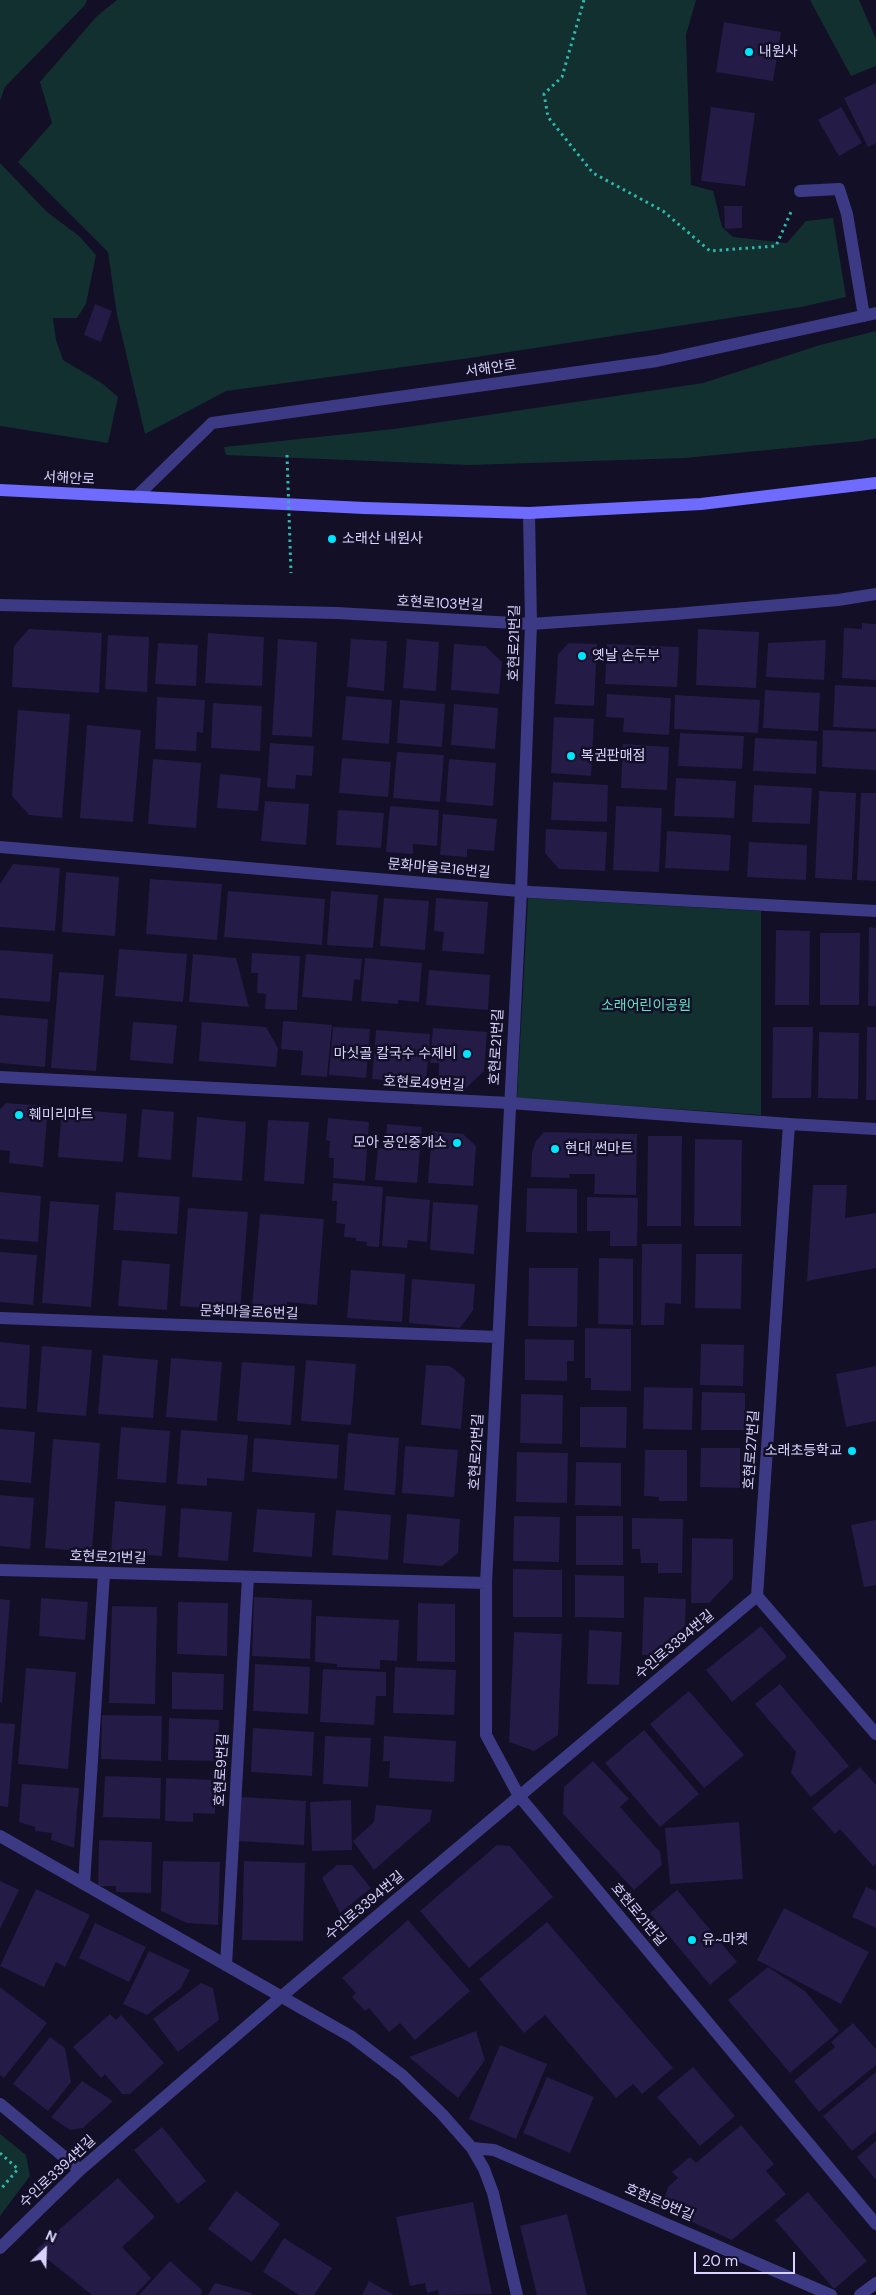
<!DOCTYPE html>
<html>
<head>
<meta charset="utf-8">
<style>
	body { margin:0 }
	#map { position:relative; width:876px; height:2295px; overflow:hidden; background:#130f26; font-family:"DM Sans",sans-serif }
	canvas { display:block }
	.north { position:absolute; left:20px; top:2225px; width:50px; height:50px; -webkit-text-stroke:4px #130f26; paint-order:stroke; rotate:24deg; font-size:14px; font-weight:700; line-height:20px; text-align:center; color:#d9d4ff }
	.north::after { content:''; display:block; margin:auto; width:18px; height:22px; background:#d9d4ff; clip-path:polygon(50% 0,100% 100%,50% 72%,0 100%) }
	.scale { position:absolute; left:694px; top:2252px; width:101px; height:22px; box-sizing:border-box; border:2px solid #d9d4ff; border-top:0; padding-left:6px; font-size:15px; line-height:18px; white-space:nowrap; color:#d9d4ff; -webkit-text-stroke:4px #130f26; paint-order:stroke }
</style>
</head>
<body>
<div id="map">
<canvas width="876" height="2295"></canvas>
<div class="north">N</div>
<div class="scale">20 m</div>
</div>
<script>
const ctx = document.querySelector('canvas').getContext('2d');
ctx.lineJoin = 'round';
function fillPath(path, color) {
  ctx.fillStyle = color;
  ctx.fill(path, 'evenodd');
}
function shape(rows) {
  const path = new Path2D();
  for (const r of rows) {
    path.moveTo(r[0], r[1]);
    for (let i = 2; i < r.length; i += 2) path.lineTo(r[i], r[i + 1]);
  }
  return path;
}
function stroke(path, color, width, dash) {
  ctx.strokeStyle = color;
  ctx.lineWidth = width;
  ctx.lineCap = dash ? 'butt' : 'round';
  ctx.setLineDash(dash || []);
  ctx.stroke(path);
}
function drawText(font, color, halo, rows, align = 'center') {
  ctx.font = font + ' "DM Sans","Noto Sans KR",sans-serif';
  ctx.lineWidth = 5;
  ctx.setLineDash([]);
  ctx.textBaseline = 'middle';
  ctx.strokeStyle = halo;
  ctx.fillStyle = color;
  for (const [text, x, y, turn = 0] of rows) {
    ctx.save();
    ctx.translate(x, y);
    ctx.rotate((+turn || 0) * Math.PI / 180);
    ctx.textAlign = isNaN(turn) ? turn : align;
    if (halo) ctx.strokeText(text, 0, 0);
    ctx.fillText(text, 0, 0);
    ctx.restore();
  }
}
fillPath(shape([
	[0,0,87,0,85,5,5,87,0,101],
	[117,0,696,0,686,35,691,185,713,191,722,227,733,237,787,243,806,221,833,218,846,297,801,307,470,358,226,391,145,434,117,315,108,252,18,162,52,123,40,82,97,16],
	[810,0,859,0,876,39,876,66,851,76],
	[0,163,47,212,79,236,96,255,86,304,77,318,53,318,56,340,63,360,103,384,118,397,108,443,0,426],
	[876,331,876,438,861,441,685,458,469,465,226,455,224,447,394,429,703,383,820,345],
	[528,898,761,911,761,1115,517,1098],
	[0,2134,26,2155,30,2176,0,2216]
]), '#12302f');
fillPath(shape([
	[724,22,781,32,773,81,716,72],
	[876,83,876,143,868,147,844,98],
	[711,107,755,113,745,186,701,181],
	[841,107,862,143,839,156,818,120],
	[724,206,742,206,742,228,725,229],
	[95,304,112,311,101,342,84,335],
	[862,623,876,624,876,680,842,678,844,628,862,629],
	[29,629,102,633,99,693,12,687,14,646],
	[698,629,759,632,756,688,696,685],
	[208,633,264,637,262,686,205,683],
	[108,635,149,637,147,692,105,689],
	[278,639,317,642,312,737,272,735],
	[351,639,387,641,384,691,347,687],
	[407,639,439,642,436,691,403,688],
	[826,640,824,680,766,677,768,643],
	[158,643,198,645,196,686,155,684],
	[569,643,597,644,594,706,555,704,558,654],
	[454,644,485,646,502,662,499,694,451,690],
	[607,644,679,647,677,687,605,684],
	[835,685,876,687,876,729,833,727],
	[765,690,820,693,818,731,763,728],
	[607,694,671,698,669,735,623,732,624,718,606,717],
	[675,695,760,700,758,733,674,729],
	[346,696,392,700,389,744,342,740],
	[157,697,205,700,203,733,197,732,196,751,155,749],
	[400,700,445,704,442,747,397,743],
	[213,703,262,706,260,751,211,748],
	[454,704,498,708,495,749,451,745],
	[18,710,70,714,62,818,29,815,12,796],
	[554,717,594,719,591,776,551,773],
	[87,725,141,730,133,822,80,818],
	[823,730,876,732,876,770,822,767],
	[680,733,744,736,742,769,678,766],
	[755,738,817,741,816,774,753,771],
	[270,743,314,746,312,776,296,775,295,789,267,787],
	[623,744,669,747,667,790,621,788],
	[397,752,444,755,440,802,393,798],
	[342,758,391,762,388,797,339,793],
	[153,759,201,763,196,828,148,824],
	[449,759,496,763,493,806,446,802],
	[220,774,261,778,258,811,217,808],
	[676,778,736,781,734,818,674,816],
	[553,782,608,785,607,822,551,820],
	[754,785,812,788,810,824,752,822],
	[819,791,856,793,852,880,815,878],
	[861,793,876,793,876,881,857,880],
	[265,801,309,804,306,845,261,841],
	[390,806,439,810,437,846,413,844,413,854,386,852],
	[616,806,662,808,659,872,613,870],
	[338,810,384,813,381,848,336,845],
	[443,814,497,819,494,851,467,849,467,857,440,855],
	[546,829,607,832,605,871,559,869,545,853],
	[667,831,731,835,729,871,665,868],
	[749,842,807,845,806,880,747,877],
	[13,864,60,868,55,931,0,927,0,884],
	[66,872,119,877,115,936,62,932],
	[150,879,222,884,217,940,146,934],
	[228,891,325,899,322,945,224,937],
	[331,891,378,895,373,948,327,945],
	[384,898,429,901,425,950,380,946],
	[436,898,488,902,484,954,442,951,444,932,434,931],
	[869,927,876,928,876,1006,868,1006],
	[776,930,810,931,809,1005,775,1005],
	[820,933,860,933,859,1005,820,1005],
	[119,949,187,954,183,1002,115,996],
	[0,950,53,954,50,1002,0,998],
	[252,953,300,956,297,1010,265,1009,266,994,257,993,258,973,251,973],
	[193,954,236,958,249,1007,189,1002],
	[306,954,362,959,360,980,354,979,352,1001,302,997],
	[365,958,422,963,419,1002,398,1000,398,1004,361,1001],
	[429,970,490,975,488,1010,426,1005],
	[59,972,104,975,96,1071,51,1068],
	[0,1015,48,1019,45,1067,0,1063],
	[283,1021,332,1025,327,1077,301,1075,303,1051,281,1049],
	[133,1022,177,1025,173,1064,130,1060],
	[202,1022,266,1027,278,1048,276,1067,199,1061],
	[333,1027,370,1029,366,1078,329,1075],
	[773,1027,813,1027,811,1098,772,1098],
	[867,1027,876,1027,876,1100,866,1100],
	[433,1028,487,1032,484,1071,465,1089,438,1086,439,1063,430,1063],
	[376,1030,430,1034,426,1083,372,1079],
	[819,1032,859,1033,858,1099,818,1098],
	[6,1103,48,1106,43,1167,9,1163,10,1151,0,1150,0,1109],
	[62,1108,127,1114,123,1162,58,1157],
	[142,1109,174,1112,171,1160,138,1157],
	[197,1117,246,1122,242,1181,192,1177],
	[328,1118,369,1122,365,1181,333,1178,334,1158,329,1158,330,1141,326,1140],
	[268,1120,309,1122,304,1184,264,1181],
	[387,1124,422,1127,417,1183,375,1180,378,1148,385,1149],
	[432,1131,463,1134,476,1146,473,1186,428,1183],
	[544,1132,637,1134,636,1195,594,1194,595,1174,569,1174,570,1178,531,1177,532,1152,536,1141],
	[648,1136,682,1136,681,1226,647,1226],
	[695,1139,742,1140,741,1226,694,1226],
	[333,1183,383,1187,379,1247,366,1246,367,1242,356,1241,356,1238,344,1237,345,1224,336,1223,337,1201,332,1201],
	[813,1185,847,1185,845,1218,876,1213,876,1268,807,1281],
	[527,1188,577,1189,577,1233,526,1232],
	[0,1192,41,1196,38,1242,0,1239],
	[116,1192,180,1197,177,1234,113,1230],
	[386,1196,430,1200,427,1242,408,1240,407,1248,382,1246],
	[587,1197,638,1198,637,1246,610,1246,610,1231,587,1231],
	[50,1201,99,1205,91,1307,42,1303],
	[433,1202,478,1205,474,1254,430,1250],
	[188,1208,248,1212,240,1311,180,1306],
	[260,1214,324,1219,317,1305,287,1302,287,1309,252,1307],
	[642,1244,682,1244,681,1304,665,1303,664,1325,641,1325],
	[0,1252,37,1255,33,1305,0,1302],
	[696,1254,742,1254,741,1309,695,1308],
	[599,1258,633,1259,633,1325,598,1324],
	[122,1260,170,1264,167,1310,118,1306],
	[529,1268,578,1268,577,1327,528,1326],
	[351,1270,405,1274,402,1322,347,1318],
	[412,1279,475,1284,473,1310,460,1328,409,1323],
	[585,1328,631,1329,631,1391,591,1390,591,1378,585,1378],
	[525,1339,574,1340,574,1361,567,1361,567,1381,525,1380],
	[0,1342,30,1345,26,1409,0,1407],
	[701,1344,744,1345,743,1386,700,1385],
	[42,1346,92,1350,86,1416,37,1412],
	[103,1355,158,1360,153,1418,98,1414],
	[171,1358,222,1362,217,1421,166,1417],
	[306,1360,356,1364,351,1425,301,1421],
	[242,1362,295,1366,291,1425,237,1421],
	[426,1365,450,1366,465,1378,461,1429,421,1425],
	[876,1366,876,1421,846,1427,836,1374],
	[644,1387,693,1388,692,1430,643,1429],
	[702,1392,745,1393,745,1430,701,1430],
	[521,1394,563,1395,562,1444,520,1443],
	[580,1407,627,1407,626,1448,580,1447],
	[121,1427,170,1431,166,1483,117,1479],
	[0,1429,35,1432,31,1483,0,1480],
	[181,1430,248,1435,244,1481,207,1478,207,1486,177,1484],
	[348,1433,399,1438,395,1495,344,1490],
	[254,1438,339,1445,337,1479,252,1472],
	[53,1439,100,1443,92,1552,45,1548],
	[405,1446,458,1450,454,1497,402,1493],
	[701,1448,740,1448,740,1488,700,1487],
	[645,1450,687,1450,687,1501,659,1501,659,1497,644,1496],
	[517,1452,568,1453,567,1503,516,1502],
	[576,1462,621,1463,621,1506,575,1505],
	[0,1495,34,1498,30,1549,0,1546],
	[115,1501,166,1506,162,1556,111,1552],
	[181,1508,232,1512,228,1561,178,1557],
	[257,1509,315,1513,312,1557,253,1552],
	[336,1510,391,1515,388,1560,332,1555],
	[407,1514,460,1519,458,1553,442,1566,403,1563],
	[514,1516,560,1517,559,1562,513,1561],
	[576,1516,623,1516,623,1565,576,1565],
	[632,1518,683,1519,682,1573,658,1573,658,1563,641,1563,640,1549,632,1549],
	[876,1520,876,1585,864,1587,851,1525],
	[692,1538,733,1539,733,1578,709,1603,691,1603],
	[513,1569,562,1570,562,1617,513,1617],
	[575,1575,624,1576,624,1618,575,1617],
	[254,1597,312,1600,310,1659,252,1656],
	[644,1597,686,1599,685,1626,650,1655,642,1655],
	[41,1598,88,1602,85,1640,39,1636],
	[0,1599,10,1600,2,1703,0,1702],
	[178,1602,228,1603,227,1656,177,1654],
	[418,1603,455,1604,455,1662,417,1661],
	[112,1606,157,1607,155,1704,109,1703],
	[316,1616,399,1620,397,1661,380,1660,380,1669,337,1667,337,1664,315,1662],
	[761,1626,787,1657,732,1702,706,1670],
	[589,1630,622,1632,619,1685,587,1684],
	[514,1632,562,1634,558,1735,534,1751,509,1742],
	[255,1664,310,1667,308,1714,253,1711],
	[395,1667,456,1670,454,1715,393,1713],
	[26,1668,76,1672,68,1769,18,1764],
	[323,1669,386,1672,386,1696,376,1696,374,1725,320,1722],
	[172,1672,224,1674,223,1710,172,1709],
	[780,1684,849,1766,811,1797,791,1773,796,1752,755,1704],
	[689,1691,744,1755,704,1788,650,1724],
	[102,1715,162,1716,161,1761,101,1759],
	[169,1718,219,1720,218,1761,168,1760],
	[0,1723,15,1724,8,1807,0,1806],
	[253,1728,314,1732,312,1776,251,1772],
	[644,1730,699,1794,660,1827,605,1763],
	[325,1736,371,1738,368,1787,323,1784],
	[384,1736,456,1741,454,1782,389,1778,390,1761,383,1761],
	[593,1761,629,1799,620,1807,660,1852,662,1865,634,1890,563,1814,564,1787],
	[860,1767,876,1785,876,1864,873,1866,840,1829,835,1834,812,1808],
	[105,1776,161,1778,160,1819,103,1817],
	[166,1778,216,1780,215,1814,193,1813,193,1822,165,1821],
	[22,1784,79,1788,74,1848,51,1840,52,1833,35,1831,35,1827,19,1822],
	[241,1797,306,1801,304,1845,239,1841],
	[351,1800,352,1850,312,1851,310,1802],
	[376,1805,432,1810,430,1821,374,1870,353,1841,374,1822],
	[739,1822,743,1879,670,1884,665,1828],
	[99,1840,152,1842,151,1893,116,1892,116,1886,98,1886],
	[497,1845,510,1846,553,1897,469,1968,420,1911],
	[163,1861,220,1862,218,1925,187,1923,161,1911],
	[244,1861,305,1863,303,1941,242,1940],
	[337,1865,352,1865,371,1888,340,1913,322,1878],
	[0,1881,19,1890,0,1929],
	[866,1887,876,1891,876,1928,852,1917],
	[36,1889,90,1915,65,1967,56,1962,44,1987,0,1966],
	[677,1890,737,1962,710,1985,650,1913],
	[784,1908,869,1952,841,2004,757,1960],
	[408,1920,470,1991,415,2040,400,2023,389,2032,369,2008,365,2011,352,1997,356,1993,342,1978],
	[547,1922,673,2068,642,2094,633,2084,616,2098,545,2015,524,2033,479,1979],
	[95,1923,146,1947,129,1982,79,1958],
	[149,1951,190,1970,181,1988,147,2015,123,2004],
	[768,1967,805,1991,839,2031,790,2073,728,2000],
	[201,1983,213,1988,219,2020,178,2052,153,2019],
	[0,1987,47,2023,4,2078,0,2075],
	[110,2014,116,2020,121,2015,164,2063,130,2094,122,2094,105,2074,101,2078,73,2047],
	[853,2023,876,2049,876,2065,819,2112,794,2081,835,2047,831,2042],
	[476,2031,485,2060,458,2098,409,2057],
	[50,2037,65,2048,71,2082,48,2111,13,2084],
	[500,2045,547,2064,516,2139,469,2119],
	[693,2067,735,2116,700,2146,657,2097],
	[876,2072,876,2131,852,2151,823,2116],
	[547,2077,594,2097,570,2153,523,2133],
	[82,2081,113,2101,83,2128,70,2130,51,2117],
	[741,2125,774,2164,766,2171,786,2194,732,2240,661,2208,668,2187,678,2178,672,2172,690,2157,696,2163],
	[162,2127,206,2181,178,2204,134,2150],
	[876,2141,876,2180,857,2157],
	[118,2178,155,2217,122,2247,151,2278,135,2295,92,2295,36,2250],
	[236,2191,280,2224,252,2262,208,2229],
	[808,2192,867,2261,834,2289,775,2220],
	[473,2202,492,2294,439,2295,438,2290,427,2293,425,2283,410,2286,396,2217],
	[567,2214,587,2295,537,2295,520,2226],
	[284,2238,332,2268,314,2295,299,2295,263,2272],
	[170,2261,202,2290,201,2295,139,2295],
	[369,2281,394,2295,362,2295],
	[215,2283,252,2293,251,2295,208,2295]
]), '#241b47');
stroke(shape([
	[584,0,562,77,544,94,548,117,593,173,663,211,710,251,776,246,791,212],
	[0,2153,18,2169,0,2190]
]), '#2fb8b0', 3, [2.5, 4]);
stroke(shape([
	[800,191,839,189,847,214,864,316],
	[136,497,212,423,657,361,876,313],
	[84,1884,104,1573],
	[226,1965,248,1577]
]), '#3d3a85', 12);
stroke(shape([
	[529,513,531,624,521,891,486,1583,486,1735,519,1796,876,2224],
	[0,605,337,613,531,624,675,614,838,600,876,594],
	[0,847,531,892,876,911],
	[0,1077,510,1103,789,1124,876,1129],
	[789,1124,757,1596,876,1734],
	[0,1318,498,1337],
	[0,1570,486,1583],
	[0,1836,352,2037,402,2075,442,2114,472,2148,484,2169,493,2193,517,2295],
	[0,2104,80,2170],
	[472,2148,494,2150,831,2295],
	[0,2248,80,2170,282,1996,757,1596],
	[860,2295,876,2283]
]), '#3d3a85', 12);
stroke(shape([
	[0,490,364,508,529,513,701,504,876,483]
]), '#6f6bff', 12);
stroke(shape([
	[287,455,291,573]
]), '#2fb8b0', 3, [2.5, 4]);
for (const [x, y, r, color] of [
	[749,52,5,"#00e5ff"],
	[332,539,5,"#00e5ff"],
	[582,656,5,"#00e5ff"],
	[571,756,5,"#00e5ff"],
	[467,1054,5,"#00e5ff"],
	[19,1115,5,"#00e5ff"],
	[457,1143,5,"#00e5ff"],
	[555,1149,5,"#00e5ff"],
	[852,1451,5,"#00e5ff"],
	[692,1940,5,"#00e5ff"]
]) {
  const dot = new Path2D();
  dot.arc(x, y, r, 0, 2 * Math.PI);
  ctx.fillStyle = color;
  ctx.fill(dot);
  stroke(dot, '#130f26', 2);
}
drawText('14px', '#d9d4ff', '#130f26', [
	["내원사",759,52],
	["소래산 내원사",342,539],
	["옛날 손두부",592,656],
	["복권판매점",581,756],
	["마싯골 칼국수 수제비",457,1054,"right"],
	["훼미리마트",29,1115],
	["모아 공인중개소",447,1143,"right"],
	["현대 썬마트",565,1149],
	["소래초등학교",842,1451,"right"],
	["유~마켓",702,1940]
], 'left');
drawText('14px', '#d9d4ff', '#130f26', [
	["서해안로",491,369,-8],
	["서해안로",69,479,3],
	["호현로103번길",440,604,3],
	["호현로21번길",515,643,-89],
	["문화마을로16번길",439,869,5],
	["호현로21번길",497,1047,-87],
	["호현로49번길",424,1084,3],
	["문화마을로6번길",249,1313,2],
	["호현로27번길",752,1450,-86],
	["호현로21번길",477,1452,-87],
	["호현로21번길",108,1558,2],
	["수인로3394번길",675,1645,-40],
	["호현로9번길",222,1770,-87],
	["수인로3394번길",365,1906,-40],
	["호현로21번길",638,1915,50],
	["수인로3394번길",58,2172,-43],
	["호현로9번길",659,2203,23]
]);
drawText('14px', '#5fe0c0', '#130f26', [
	["소래어린이공원",646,1006]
]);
</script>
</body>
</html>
